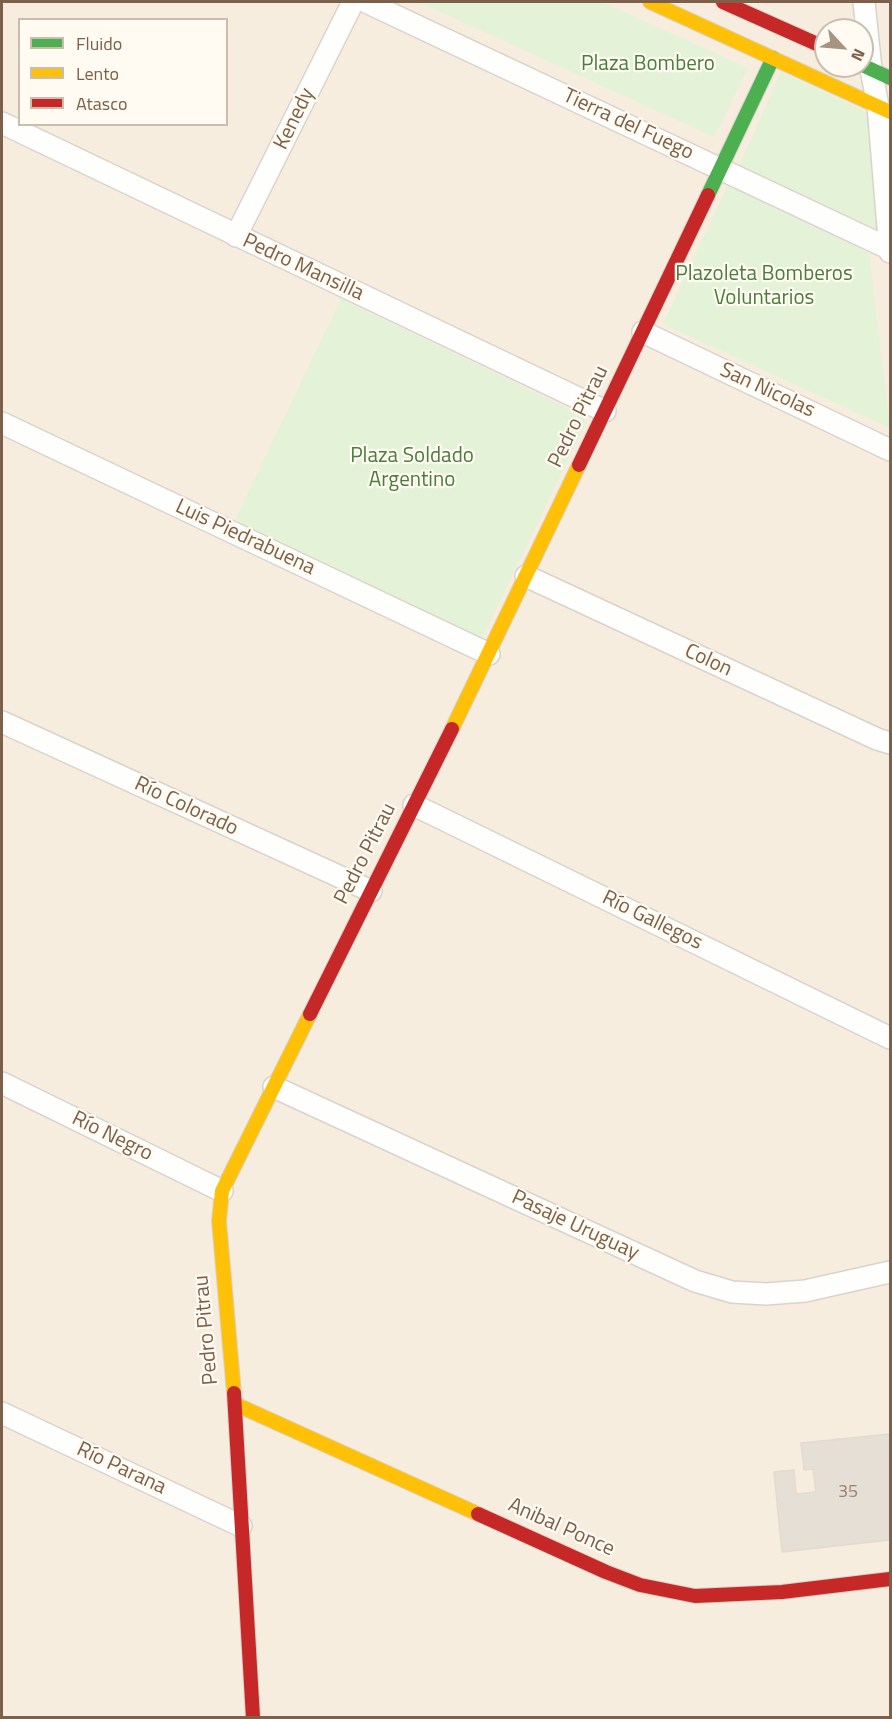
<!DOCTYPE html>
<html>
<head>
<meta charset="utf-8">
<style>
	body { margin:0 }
	#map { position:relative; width:892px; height:1719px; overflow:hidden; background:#f9f6ee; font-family:"Titillium Web",sans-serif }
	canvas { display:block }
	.frame { position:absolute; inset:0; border:3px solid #7c6049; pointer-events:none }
	.legend { position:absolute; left:18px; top:18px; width:210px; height:108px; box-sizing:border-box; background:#fffbf2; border:2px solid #cbbdae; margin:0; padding:8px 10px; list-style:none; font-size:18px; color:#7c6049 }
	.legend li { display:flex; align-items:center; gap:12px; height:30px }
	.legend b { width:30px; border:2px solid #cbbdae }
	.north { position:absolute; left:814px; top:18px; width:60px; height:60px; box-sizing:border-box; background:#fffbf2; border:2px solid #cbbdae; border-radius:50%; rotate:116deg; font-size:16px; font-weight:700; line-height:24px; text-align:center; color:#7c6049 }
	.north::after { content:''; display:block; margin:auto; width:21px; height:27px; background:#a89483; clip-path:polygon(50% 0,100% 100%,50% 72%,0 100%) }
</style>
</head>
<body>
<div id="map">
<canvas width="892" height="1719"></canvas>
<div class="frame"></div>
<ul class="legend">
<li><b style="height:8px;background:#4caf50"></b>Fluido</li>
<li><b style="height:8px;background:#ffc107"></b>Lento</li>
<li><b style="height:8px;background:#c62828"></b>Atasco</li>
</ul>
<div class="north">N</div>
</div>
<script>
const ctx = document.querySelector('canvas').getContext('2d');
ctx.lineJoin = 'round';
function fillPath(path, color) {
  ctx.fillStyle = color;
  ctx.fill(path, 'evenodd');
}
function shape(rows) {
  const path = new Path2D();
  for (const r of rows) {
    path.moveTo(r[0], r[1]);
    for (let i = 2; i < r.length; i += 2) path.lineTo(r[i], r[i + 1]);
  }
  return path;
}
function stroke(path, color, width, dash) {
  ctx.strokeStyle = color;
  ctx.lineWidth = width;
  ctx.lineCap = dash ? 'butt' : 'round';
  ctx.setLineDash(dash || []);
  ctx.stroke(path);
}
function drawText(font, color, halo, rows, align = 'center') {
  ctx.font = font + ' "Titillium Web",sans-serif';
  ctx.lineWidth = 4.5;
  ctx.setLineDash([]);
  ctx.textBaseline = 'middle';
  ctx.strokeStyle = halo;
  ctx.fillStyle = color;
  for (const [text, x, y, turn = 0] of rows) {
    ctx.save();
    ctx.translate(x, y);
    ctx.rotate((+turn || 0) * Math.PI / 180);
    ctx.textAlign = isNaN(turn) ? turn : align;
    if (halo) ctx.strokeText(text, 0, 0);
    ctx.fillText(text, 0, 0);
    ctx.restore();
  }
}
fillPath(shape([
	[2,2,890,2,890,1717,2,1717],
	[20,20,226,20,226,124,20,124],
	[826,30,862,30,862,66,826,66]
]), '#f6edde');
fillPath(shape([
	[419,2,602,2,748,68,714,137],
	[781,72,868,113,876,228,739,166],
	[728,185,869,253,890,428,663,324],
	[341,299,588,418,482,638,235,520]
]), '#e4f2d7');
const building = shape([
	[890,1434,890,1540,782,1552,774,1472,794,1470,796,1494,816,1492,813,1469,804,1470,801,1443,890,1434]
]);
fillPath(building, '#e6dfd5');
stroke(building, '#e4dacf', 1.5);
const street = shape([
	[366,2,890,249],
	[864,2,871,69,878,106,890,252],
	[2,123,605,411],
	[236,236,353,2],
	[643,332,890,450],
	[2,423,489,654],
	[526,576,877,739,890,743],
	[2,722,371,891],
	[414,805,890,1038],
	[2,1083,222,1191],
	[274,1087,695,1281,732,1292,766,1294,805,1291,890,1272],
	[2,1413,241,1526]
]);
const fast = shape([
	[862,65,890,78],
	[708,195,773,58]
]);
const slow = shape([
	[650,2,890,112],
	[452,729,579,465],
	[234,1393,219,1221,222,1191,310,1014],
	[235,1404,478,1514]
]);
const jam = shape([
	[723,2,826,48],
	[579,465,708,195],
	[310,1014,452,729],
	[234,1393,253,1718],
	[478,1514,606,1572,640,1585,695,1596,782,1592,890,1579]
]);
stroke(street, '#dad3cc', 24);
stroke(fast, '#d9d2c9', 16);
stroke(slow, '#d9d2c9', 16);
stroke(jam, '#d9d2c9', 16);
stroke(street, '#fefefc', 21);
stroke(fast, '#4caf50', 14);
stroke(slow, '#ffc107', 14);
stroke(jam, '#c62828', 14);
drawText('18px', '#98826e', null, [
	["35",848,1493]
]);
drawText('21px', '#4b7d3d', '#fffbf2', [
	["Plaza Bombero",648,65],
	["Plazoleta Bomberos",764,275],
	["Voluntarios",764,299],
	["Plaza Soldado",412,457],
	["Argentino",412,481]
]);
drawText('21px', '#7c6049', '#fffbf2', [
	["Kenedy",295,119,-64],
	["Tierra del Fuego",628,125,25],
	["Pedro Mansilla",303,268,25],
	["San Nicolas",767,391,25],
	["Pedro Pitrau",579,417,-64],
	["Luis Piedrabuena",245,538,25],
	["Colon",708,661,25],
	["Río Colorado",186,807,25],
	["Pedro Pitrau",366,854,-63],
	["Río Gallegos",652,921,26],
	["Río Negro",112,1137,26],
	["Pasaje Uruguay",575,1226,25],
	["Pedro Pitrau",207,1330,-95],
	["Río Parana",121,1469,25],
	["Anibal Ponce",561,1528,24]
]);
</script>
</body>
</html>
